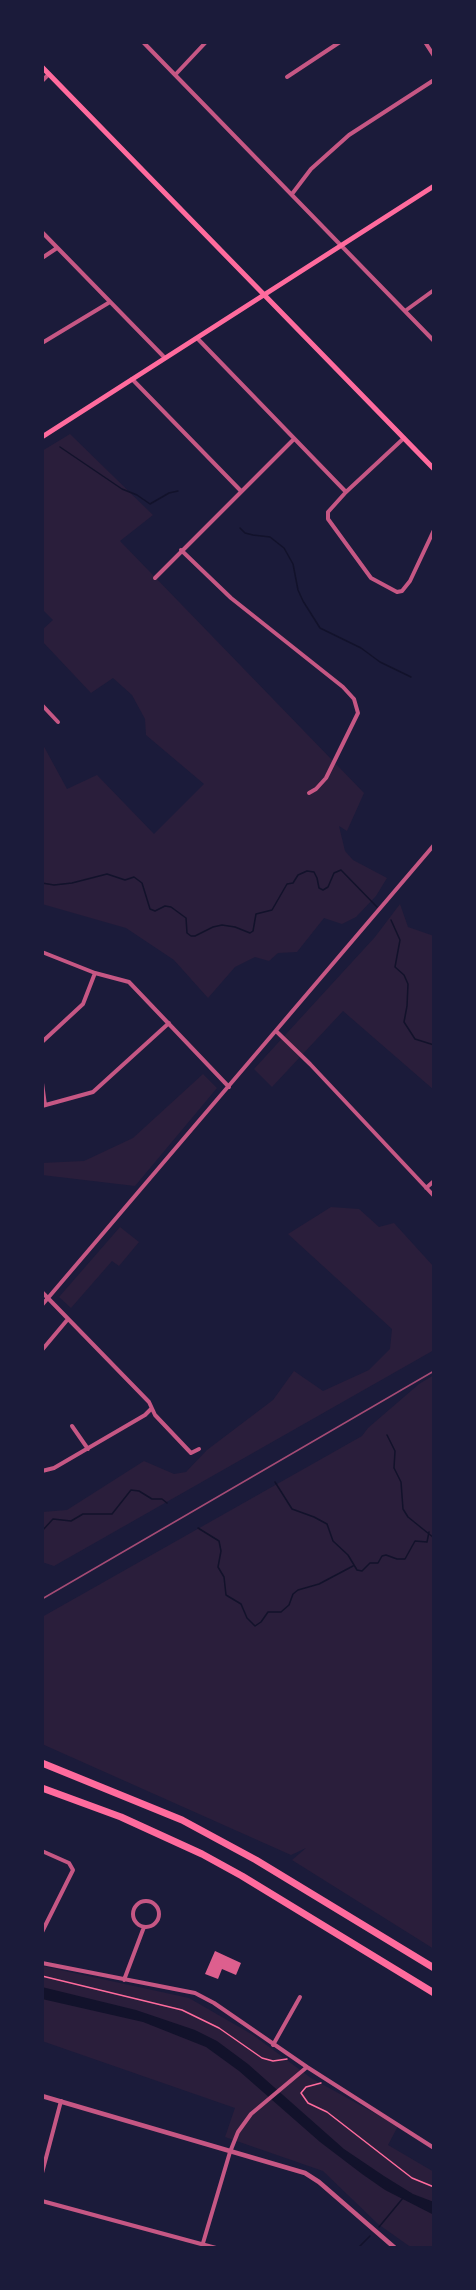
<!DOCTYPE html>
<html>
<head>
<meta charset="utf-8">
<style>
	body { margin:0 }
	#map { position:relative; width:476px; height:2290px; overflow:hidden; background:#1b1b3a; font-family:"DM Sans",sans-serif }
	canvas { display:block }
	.frame { position:absolute; inset:0; border:44px solid #1b1b3a; pointer-events:none }
</style>
</head>
<body>
<div id="map">
<canvas width="476" height="2290"></canvas>
<div class="frame"></div>
</div>
<script>
const ctx = document.querySelector('canvas').getContext('2d');
ctx.lineJoin = 'round';
function fillPath(path, color) {
  ctx.fillStyle = color;
  ctx.fill(path, 'evenodd');
}
function shape(rows) {
  const path = new Path2D();
  for (const r of rows) {
    if (r.length === 3) {
      path.moveTo(r[0] + r[2], r[1]);
      path.arc(r[0], r[1], r[2], 0, 2 * Math.PI);
      continue;
    }
    path.moveTo(r[0], r[1]);
    for (let i = 2; i < r.length; i += 2) path.lineTo(r[i], r[i + 1]);
  }
  return path;
}
function stroke(path, color, width, dash) {
  ctx.strokeStyle = color;
  ctx.lineWidth = width;
  ctx.lineCap = dash ? 'butt' : 'round';
  ctx.setLineDash(dash || []);
  ctx.stroke(path);
}
fillPath(shape([
	[70,434,153,515,120,541,364,793,347,831,339,826,345,851,353,860,387,878,376,896,356,917,342,924,324,918,297,952,278,953,269,961,255,957,235,967,208,998,174,960,126,928,42,904,42,743,67,789,97,775,154,834,204,784,146,735,145,719,132,695,113,678,91,693,42,641,42,630,53,620,42,609,42,451],
	[400,904,408,927,434,936,434,1090,343,1011,272,1087,254,1069,375,937],
	[203,1074,217,1088,135,1186,42,1175,42,1163,84,1161,133,1138],
	[331,1207,359,1209,379,1227,394,1223,434,1267,434,1350,54,1566,42,1562,42,1512,67,1510,144,1461,174,1474,186,1472,207,1450,273,1400,294,1371,323,1391,369,1370,390,1349,392,1329,288,1234],
	[120,1227,139,1242,119,1266,112,1261,71,1308,59,1297],
	[434,1375,434,1949,292,1860,306,1848,291,1855,42,1744,42,1617,362,1436,368,1428,419,1384],
	[42,1966,189,1998,253,2035,311,2078,398,2126,388,2145,434,2172,434,2248,412,2248,378,2224,323,2171,225,2137,235,2108,42,2041]
]), '#2a1e3b');
fillPath(shape([
	[42,1987,136,2010,195,2030,217,2041,248,2064,344,2149,384,2176,413,2194,434,2202,434,2215,385,2190,362,2174,320,2142,239,2071,206,2047,143,2022,42,1999]
]), '#12122b');
stroke(shape([
	[60,447,122,489,137,495,150,504,169,493,178,491],
	[240,528,245,533,253,535,270,537,284,548,293,564,298,590,303,601,320,628,361,648,380,662,411,677],
	[42,883,54,885,72,883,107,874,125,880,134,877,142,883,150,909,155,911,165,906,171,907,186,918,187,933,191,936,195,936,213,927,222,925,235,927,250,933,253,931,256,914,272,910,287,884,293,883,298,875,307,871,314,872,317,878,319,888,323,890,328,887,334,873,341,870,377,907],
	[391,920,400,940,395,967,404,975,408,984,407,1006,404,1022,415,1039,434,1045],
	[387,1435,395,1451,394,1468,401,1482,403,1509,408,1517,434,1538],
	[275,1482,292,1509,314,1517,327,1524,333,1541,348,1555,357,1570,362,1571,370,1563,378,1563,382,1556,386,1555,397,1559,405,1559,415,1541,427,1542,429,1532],
	[198,1528,219,1541,221,1551,218,1567,224,1577,226,1595,241,1604,247,1618,255,1626,261,1622,268,1612,281,1612,289,1605,293,1594,298,1590,319,1584,353,1566],
	[42,1531,53,1519,71,1521,83,1514,112,1514,131,1490,139,1491,152,1499,162,1499,167,1503],
	[379,2227,403,2198],
	[358,2248,370,2236]
]), '#12122b', 1.5);
fillPath(shape([
	[215,1951,241,1963,236,1975,222,1969,218,1979,205,1974]
]), '#dd5f8e');
stroke(shape([
	[42,1976,182,2010,219,2028,262,2058,273,2061,287,2059],
	[321,2083,306,2087,301,2093,308,2103,327,2112,412,2178,434,2187]
]), '#ff6b9d', 1.5);
stroke(shape([
	[143,42,434,341],
	[425,42,434,56],
	[175,75,206,42],
	[287,77,340,42],
	[42,81,49,74],
	[292,194,311,169,349,135,434,80],
	[42,232,165,358],
	[42,258,57,248],
	[405,311,434,290],
	[197,338,346,492],
	[42,343,110,302],
	[132,379,241,491],
	[404,438,346,492,328,512,328,519,371,578,397,592,402,591,410,581,434,530],
	[181,550,231,598,343,687,354,699,358,713,326,778,316,789,309,793],
	[155,578,294,439],
	[42,705,58,722],
	[42,952,95,973,129,982,229,1087],
	[276,1031,310,1064,434,1196],
	[42,1042,83,1004,95,973],
	[42,1083,45,1105],
	[42,1106,93,1092,169,1023],
	[426,1188,434,1181],
	[42,1292,149,1402,155,1415,191,1453,199,1449],
	[42,1305,434,845],
	[42,1350,68,1319],
	[72,1426,88,1449],
	[42,1471,54,1468,145,1415,151,1409],
	[42,1851,69,1863,73,1870,42,1932],
	[146,1914,13],
	[42,1963,195,1993,214,2003,307,2067,434,2148],
	[124,1980,144,1927],
	[273,2045,300,1997],
	[42,2173,61,2101],
	[42,2201,216,2248],
	[203,2243,230,2152,238,2132,251,2114,307,2067]
]), '#c65784', 4);
stroke(shape([
	[42,2096,305,2173,319,2182,395,2248]
]), '#c65784', 4.5);
stroke(shape([
	[42,67,434,469],
	[42,437,434,186]
]), '#ff6b9d', 5);
stroke(shape([
	[42,1763,182,1820,256,1860,434,1968],
	[42,1788,121,1817,202,1854,242,1876,434,1993]
]), '#ff6b9d', 7);
stroke(shape([
	[42,1599,434,1371]
]), '#a44b75', 1.5);
</script>
</body>
</html>
